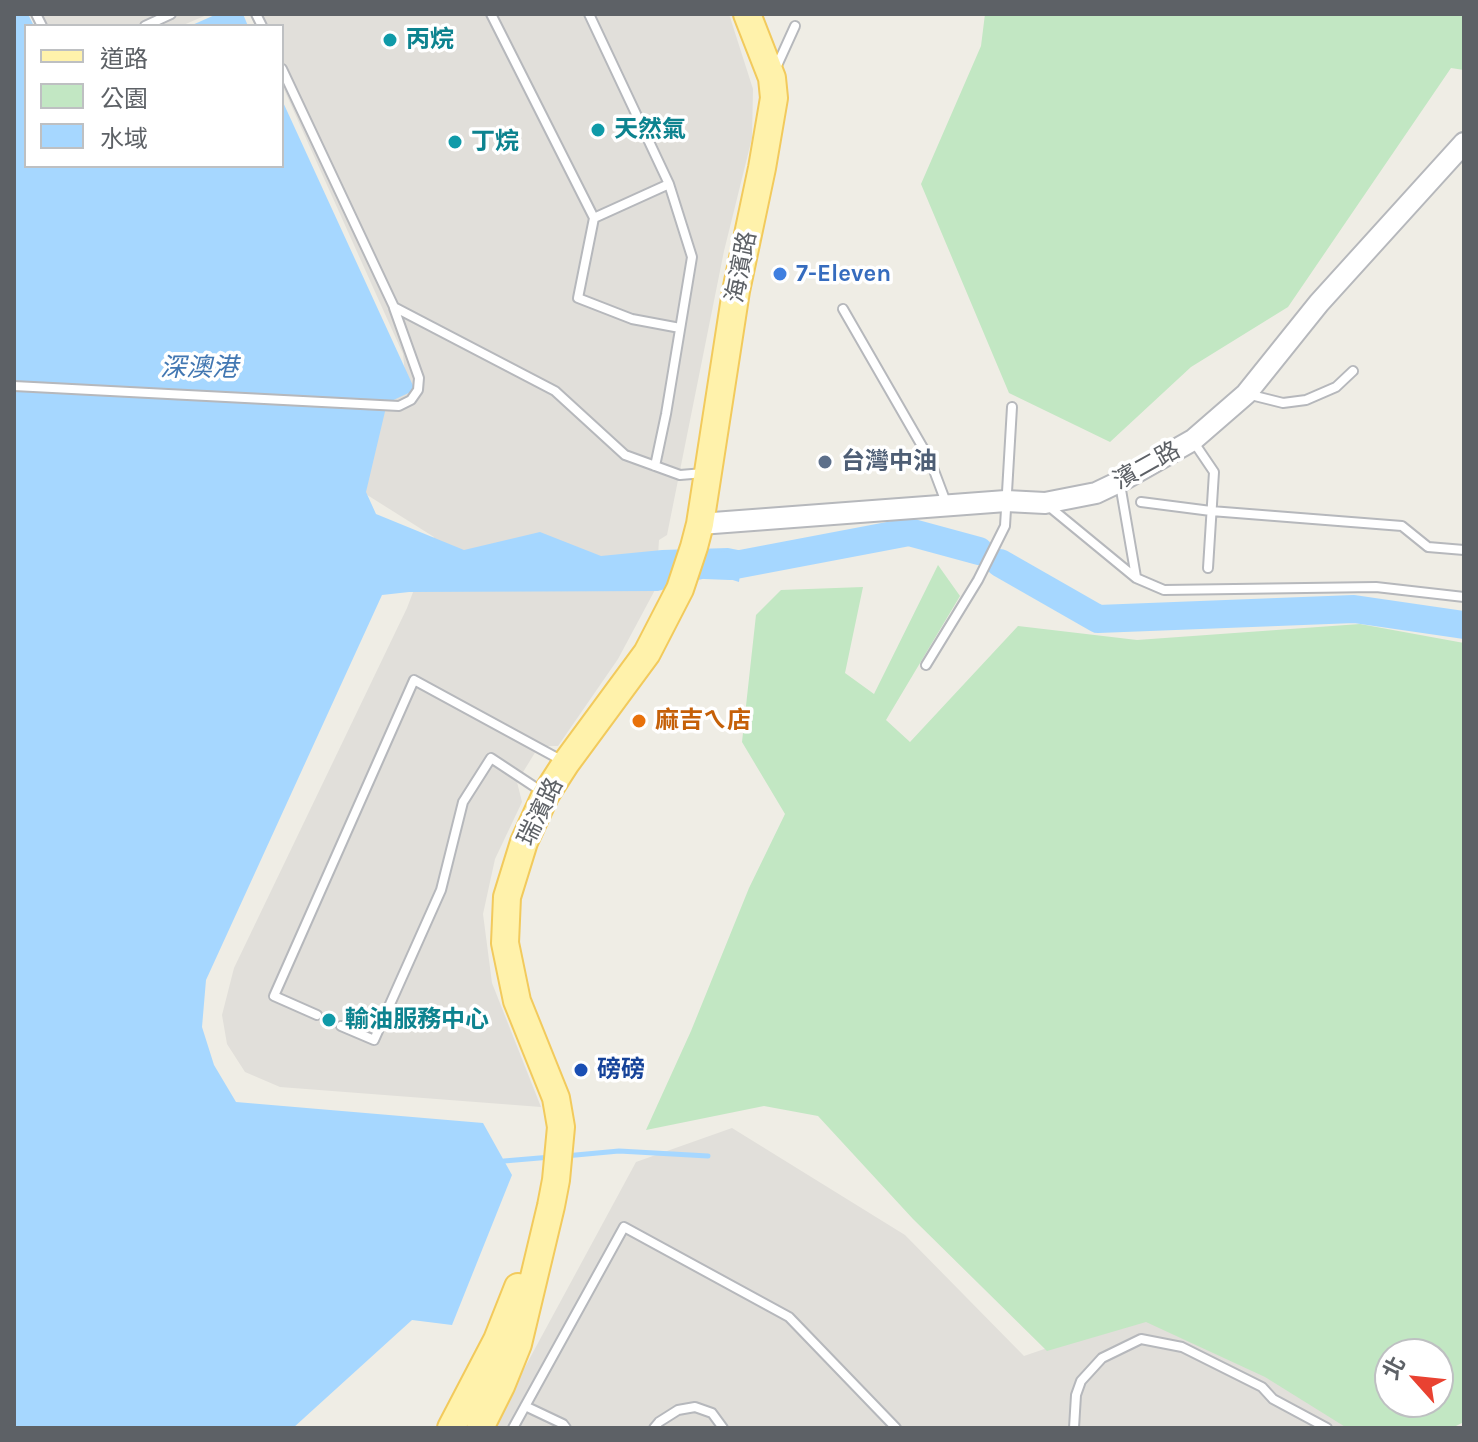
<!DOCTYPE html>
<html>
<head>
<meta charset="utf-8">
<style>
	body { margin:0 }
	#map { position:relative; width:1478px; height:1442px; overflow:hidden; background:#efede5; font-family:Karla,"Noto Sans TC",sans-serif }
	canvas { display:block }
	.frame { position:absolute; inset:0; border:16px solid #5d6166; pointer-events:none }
	.legend { position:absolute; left:24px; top:24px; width:260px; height:144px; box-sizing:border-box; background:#fff; border:2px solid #bec0c2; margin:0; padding:10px 14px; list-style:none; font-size:24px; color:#5d6166 }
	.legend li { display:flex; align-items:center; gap:16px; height:40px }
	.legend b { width:40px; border:2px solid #bec0c2 }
	.north { position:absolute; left:1374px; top:1338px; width:80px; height:80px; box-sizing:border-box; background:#fff; border:2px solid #bec0c2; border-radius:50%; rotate:297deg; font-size:22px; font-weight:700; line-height:32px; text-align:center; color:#5d6166 }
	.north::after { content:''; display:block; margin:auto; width:28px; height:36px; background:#e94231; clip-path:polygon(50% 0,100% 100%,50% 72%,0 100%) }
</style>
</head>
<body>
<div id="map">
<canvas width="1478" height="1442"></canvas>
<div class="frame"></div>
<ul class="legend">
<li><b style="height:10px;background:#fff2ab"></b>道路</li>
<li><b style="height:22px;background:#c2e7c3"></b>公園</li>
<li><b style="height:22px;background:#a6d7ff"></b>水域</li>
</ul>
<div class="north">北</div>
</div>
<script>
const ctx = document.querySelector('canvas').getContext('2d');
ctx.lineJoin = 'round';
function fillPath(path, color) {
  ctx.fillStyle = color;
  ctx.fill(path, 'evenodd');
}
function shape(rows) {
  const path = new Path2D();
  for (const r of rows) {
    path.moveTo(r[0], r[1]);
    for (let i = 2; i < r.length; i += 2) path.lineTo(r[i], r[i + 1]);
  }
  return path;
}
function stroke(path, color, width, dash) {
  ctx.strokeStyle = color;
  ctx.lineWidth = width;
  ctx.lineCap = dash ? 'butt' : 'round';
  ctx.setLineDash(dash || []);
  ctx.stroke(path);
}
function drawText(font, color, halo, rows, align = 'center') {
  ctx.font = font + ' Karla,"Noto Sans TC",sans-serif';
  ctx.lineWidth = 7;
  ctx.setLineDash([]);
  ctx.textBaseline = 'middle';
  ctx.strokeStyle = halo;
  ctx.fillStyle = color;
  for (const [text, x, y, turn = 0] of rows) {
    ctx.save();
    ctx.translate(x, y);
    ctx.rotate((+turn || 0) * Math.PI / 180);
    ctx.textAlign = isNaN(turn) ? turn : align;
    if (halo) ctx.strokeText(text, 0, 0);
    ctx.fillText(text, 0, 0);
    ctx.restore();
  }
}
fillPath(shape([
	[33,14,209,14,181,26,39,26],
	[250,14,729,14,753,89,752,138,724,251,667,535,659,540,656,588,618,659,558,746,539,746,517,782,522,802,495,859,483,914,492,983,541,1107,280,1087,245,1072,227,1044,222,1015,234,968,407,608,434,537,364,493,385,401,407,393,403,354,282,85,282,26,255,26],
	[732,1128,905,1235,1024,1356,1149,1313,1369,1428,492,1428,636,1162]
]), '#e1dfda');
fillPath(shape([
	[985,14,1464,14,1464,70,1451,68,1288,307,1191,367,1110,442,1009,393,921,184,981,46],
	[938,565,960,596,886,720,910,742,1018,626,1137,640,1360,624,1464,643,1464,1422,1452,1428,1347,1428,1265,1377,1146,1322,1047,1351,913,1219,818,1116,764,1106,646,1130,691,1031,749,888,785,814,742,742,756,615,781,590,863,587,845,673,874,694],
	[1390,1354,1438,1354,1438,1402,1390,1402]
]), '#c2e7c3');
fillPath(shape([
	[14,14,28,14,34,26,26,26,26,166,282,166,282,100,415,390,387,403,366,492,376,514,464,550,540,532,601,556,662,550,728,548,743,551,739,582,717,575,658,591,409,592,382,595,206,980,202,1027,214,1065,236,1102,483,1123,512,1175,452,1325,412,1320,293,1428,14,1428],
	[217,14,243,14,248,26,190,26]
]), '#a6d7ff');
stroke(shape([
	[565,1156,619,1151,708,1156],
	[504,1161,551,1157]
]), '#a6d7ff', 5);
stroke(shape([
	[1000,563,1098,619,1354,609,1464,625],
	[705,565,730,566,909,532,979,551]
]), '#a6d7ff', 28);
const service = shape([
	[36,14,42,26],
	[256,14,262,26],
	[491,14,594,218],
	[589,14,669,184,692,257,666,414,655,466],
	[145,26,171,14],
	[282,69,394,307,555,391,625,455,680,475,704,473],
	[775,70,795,26],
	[669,184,594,218,578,298,632,319,680,328],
	[843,309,930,460,947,505],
	[14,386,399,406,411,400,418,390,419,378,394,308],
	[1247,394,1283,403,1306,400,1336,387,1353,371],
	[1193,441,1214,472,1208,568],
	[1120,484,1136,577],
	[1141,502,1211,511,1402,526,1428,547,1464,550],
	[1046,504,1136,578,1164,590,1376,587,1464,597],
	[926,665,978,580,1005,526,1012,407],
	[317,1015,274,996,414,680,561,760],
	[341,1026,374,1040,441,890,463,802,491,758,541,791],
	[525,1406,563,1424,566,1428],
	[513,1428,624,1227,789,1317,896,1428],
	[654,1428,659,1422,678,1410,695,1407,712,1413,723,1428],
	[1074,1428,1076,1395,1081,1381,1102,1358,1141,1339,1182,1347,1262,1387,1273,1399,1327,1428]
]);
const tertiary = shape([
	[700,524,1006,501,1045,503,1096,493,1119,482,1193,440,1246,394,1319,303,1464,143]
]);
const primary = shape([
	[451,1428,497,1340,518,1287],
	[480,1428,501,1386,518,1344,551,1206,556,1180,561,1127,556,1098,517,1001,505,943,507,897,524,842,546,794,566,763,647,653,680,589,694,547,700,524,736,291,762,168,774,98,772,78,747,14]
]);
stroke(service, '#b6b8bc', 12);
stroke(tertiary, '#b6b8bc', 24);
stroke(primary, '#f2ca5c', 30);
stroke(service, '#fff', 8);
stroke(tertiary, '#fff', 20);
stroke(primary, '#fff2ab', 26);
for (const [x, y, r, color] of [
	[390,40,8,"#0f9aa8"],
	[598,130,8,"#0f9aa8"],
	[455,142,8,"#0f9aa8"],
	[780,274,8,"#3f7fe0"],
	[825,462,8,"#5c6f8a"],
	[639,721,8,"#e8710a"],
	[329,1020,8,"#0f9aa8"],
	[581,1070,8,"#1a4fb4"]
]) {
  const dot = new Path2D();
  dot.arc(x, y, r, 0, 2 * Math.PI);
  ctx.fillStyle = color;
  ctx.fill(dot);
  stroke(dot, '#fff', 3);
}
drawText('bold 24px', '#0d838f', '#fff', [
	["丙烷",406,40],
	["天然氣",614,130],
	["丁烷",471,142],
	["輸油服務中心",345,1020]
], 'left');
drawText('24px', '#5d6166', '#fff', [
	["海濱路",742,267,-79],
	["濱二路",1147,466,-29],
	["瑞濱路",541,812,-64]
]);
drawText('bold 24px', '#366cbe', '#fff', [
	["7-Eleven",796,274]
], 'left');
drawText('bold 24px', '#4e5e75', '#fff', [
	["台灣中油",841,462]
], 'left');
drawText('bold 24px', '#c56008', '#fff', [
	["麻吉ㄟ店",655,721]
], 'left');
drawText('bold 24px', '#164399', '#fff', [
	["磅磅",597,1070]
], 'left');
drawText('italic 26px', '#4277b2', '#fff', [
	["深澳港",199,369]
]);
</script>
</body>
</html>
